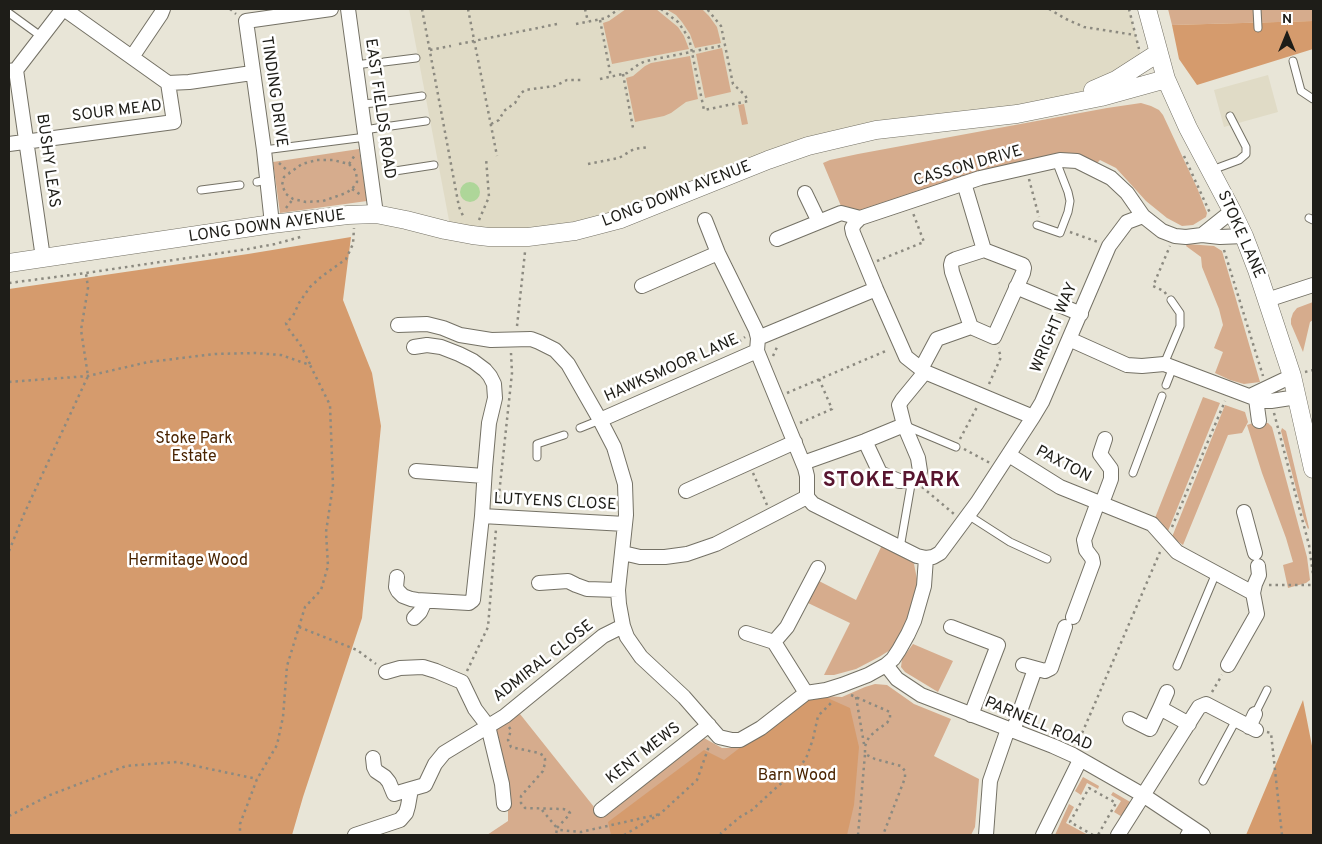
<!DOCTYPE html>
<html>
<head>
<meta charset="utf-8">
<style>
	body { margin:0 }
	#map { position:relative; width:1322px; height:844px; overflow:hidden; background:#e8e5d7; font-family:Overpass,sans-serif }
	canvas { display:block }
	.frame { position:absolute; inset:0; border:10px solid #1e1d18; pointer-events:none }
	.north { position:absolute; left:1262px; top:10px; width:50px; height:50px; -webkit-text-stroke:4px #fff; paint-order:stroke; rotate:0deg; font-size:14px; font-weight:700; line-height:20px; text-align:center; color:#1e1d18 }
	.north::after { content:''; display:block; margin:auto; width:18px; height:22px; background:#1e1d18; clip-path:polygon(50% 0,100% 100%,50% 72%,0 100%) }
</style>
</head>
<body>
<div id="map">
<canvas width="1322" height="844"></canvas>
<div class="frame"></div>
<div class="north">N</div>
</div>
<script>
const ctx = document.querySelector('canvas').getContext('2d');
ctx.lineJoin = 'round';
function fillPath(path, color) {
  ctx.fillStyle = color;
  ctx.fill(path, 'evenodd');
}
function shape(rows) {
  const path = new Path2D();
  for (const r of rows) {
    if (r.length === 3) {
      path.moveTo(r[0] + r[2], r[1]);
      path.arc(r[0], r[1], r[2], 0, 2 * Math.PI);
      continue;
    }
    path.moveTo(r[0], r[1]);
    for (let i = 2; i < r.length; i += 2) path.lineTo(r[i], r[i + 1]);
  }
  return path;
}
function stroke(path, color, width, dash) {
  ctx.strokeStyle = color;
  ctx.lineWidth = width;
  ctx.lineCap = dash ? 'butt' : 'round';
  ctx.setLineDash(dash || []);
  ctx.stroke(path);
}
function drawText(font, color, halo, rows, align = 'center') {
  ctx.font = font + ' Overpass,sans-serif';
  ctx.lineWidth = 5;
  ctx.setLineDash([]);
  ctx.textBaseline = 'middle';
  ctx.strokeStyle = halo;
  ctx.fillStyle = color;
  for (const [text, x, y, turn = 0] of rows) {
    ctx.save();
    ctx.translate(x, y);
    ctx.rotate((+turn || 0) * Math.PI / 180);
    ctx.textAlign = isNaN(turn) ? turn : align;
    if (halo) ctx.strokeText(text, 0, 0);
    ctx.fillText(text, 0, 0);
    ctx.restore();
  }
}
fillPath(shape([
	[409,9,1129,9,1143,63,1116,80,1046,108,876,130,599,226,451,231],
	[1268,75,1278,112,1224,127,1214,90]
]), '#e0dbc6');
fillPath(shape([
	[626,9,656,9,678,27,684,36,689,49,612,64,603,23,609,21],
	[666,9,702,9,709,16,717,27,721,43,695,48,690,34,682,22,676,15],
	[1168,9,1313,9,1313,21,1172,25],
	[722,48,731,92,705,98,696,54],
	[690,56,698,99,686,102,671,113,664,116,635,122,626,78,633,76,645,66,651,63],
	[1141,103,1151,106,1159,110,1163,115,1198,190,1207,213,1206,217,1193,225,1182,226,1167,218,1146,201,1116,168,1100,160,1097,163,1077,154,1055,154,988,170,860,214,848,207,841,206,823,163,830,160,858,154,1107,108],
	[744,104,748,124,742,125,738,105],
	[359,149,367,201,280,213,273,162],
	[1187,244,1214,246,1222,251,1260,382,1244,384,1230,380,1215,373,1223,352,1214,348,1223,325,1219,309,1202,267,1201,257,1186,246],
	[1313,302,1313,320,1310,322,1303,352,1291,324,1291,319,1293,313,1297,308],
	[1203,397,1220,403,1168,531,1159,520,1155,518],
	[1225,405,1245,412,1248,422,1242,433,1228,435,1183,545,1172,537],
	[1253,423,1268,423,1272,427,1307,557,1310,580,1306,583,1288,588,1283,565,1293,562,1286,538,1262,473,1247,425],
	[1282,428,1286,431,1309,528,1308,529,1304,519,1281,431],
	[882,545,911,559,914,564,917,579,916,596,907,628,895,647,879,657,856,669,834,675,824,675,850,623,808,603,819,581,856,600],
	[913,644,953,661,938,692,905,672,901,667,902,659],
	[875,684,887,685,914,704,951,719,934,756,979,779,975,827,971,835,487,835,508,821,508,805,492,732,520,714,602,817,704,738,722,748,739,748,794,706,823,696,842,697,865,687],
	[1083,777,1099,786,1098,789,1087,783,1081,795,1075,791],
	[1113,792,1132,803,1124,818,1114,812,1121,801,1111,795],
	[1069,804,1074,807,1066,823,1088,835,1055,835]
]), '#d6ac8d');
fillPath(shape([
	[1313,21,1313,49,1197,85,1179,59,1172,25],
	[351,237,343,300,372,373,381,426,362,618,303,797,292,835,9,835,9,289,248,254],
	[823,696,850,708,859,747,854,805,847,835,611,835,608,822,704,750,724,760,794,706,809,698],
	[1303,700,1313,751,1313,835,1246,835]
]), '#d59b6d');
fillPath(shape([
	[470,192,10]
]), '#aed699');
const service = shape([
	[1257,9,1258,28],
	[9,13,42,37],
	[1293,61,1301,91,1313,99],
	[384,62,416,58],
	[356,65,371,63],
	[387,101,422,96],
	[361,104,374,103],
	[391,126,426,121],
	[365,130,377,128],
	[264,150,366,137],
	[1212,170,1239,160,1246,154,1246,147,1230,116],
	[395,171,434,165],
	[257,182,267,180],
	[201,190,240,185],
	[1309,218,1313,220],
	[1037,225,1060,233,1068,212,1070,201,1068,192,1056,161],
	[1164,364,1180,326,1180,313,1171,300],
	[1166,385,1173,367],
	[906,426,956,447],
	[580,428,600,420],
	[537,457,537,444,564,435],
	[1133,473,1162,396],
	[968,515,1010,542,1047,559],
	[900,548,912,479],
	[1177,666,1216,573],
	[1255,714,1267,690],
	[1203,781,1236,720],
	[1184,835,1189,826]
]);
const minor = shape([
	[64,9,168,83,189,82,252,73],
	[348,9,376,214],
	[132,57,161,14,163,9],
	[16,70,43,258],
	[9,71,16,70,63,9],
	[9,144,174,122,168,83],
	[964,183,984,250],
	[805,193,819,222],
	[705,220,718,253,756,330,758,338,757,351,805,468,807,476,807,497,813,504,917,556,926,558,933,557,940,553,977,503,1033,417,1042,402,1109,246,1127,222,1143,216,1162,231,1175,236,1186,237,1202,235,1220,237,1244,236],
	[272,224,264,150,246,21,331,9],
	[1202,235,1232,211],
	[777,239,841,213,860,218],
	[642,286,718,253],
	[1016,287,1081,314],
	[1267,300,1313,285],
	[398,325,427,324,443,328,460,335,491,340,531,339,539,342,555,350,568,364,600,420,614,447,625,484,626,515,618,590,619,604,623,626,627,637,641,657,684,697,719,737,732,740,740,740,761,728,806,693,826,690,842,685,868,675,886,665,893,659,899,650,908,634,914,621,924,586,926,558],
	[758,338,876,289],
	[1069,339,1127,365,1142,366,1164,364,1262,401,1271,401,1297,397],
	[921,369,937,339,971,327,994,337,1023,273,1024,268,1023,265,984,250,956,259,952,261,951,265,952,272,971,327],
	[1250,396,1292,376],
	[1256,399,1259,421],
	[1033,417,925,372,906,357,876,289,853,233,852,228,855,223,860,218,980,178,1060,160,1077,161,1111,178,1127,193,1143,216],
	[600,420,757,351],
	[865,441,880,473,899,481,906,481,918,476,920,471,918,458,904,425,899,405,902,400,925,372],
	[1009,455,1060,487,1152,524,1177,552,1253,593],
	[803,463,865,441,904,425],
	[416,471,484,476],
	[686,491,795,442],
	[1102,503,1111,479,1111,469,1100,454,1105,439],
	[1244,512,1255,553],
	[482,516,625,524],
	[623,553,640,557,665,557,687,554,716,544,807,497],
	[397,577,396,587,398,591,403,596,411,599,417,600,469,603,473,600,482,516,485,468,489,423,495,398,494,384,490,376,485,370,473,361,459,354,441,347,427,345,414,347],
	[539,583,568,581,576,585,587,589,618,590],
	[1073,617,1093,563,1092,558,1086,550,1084,540,1098,502],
	[414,618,420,612,425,601],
	[951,627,998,645,971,715],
	[746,633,774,642,806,693],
	[774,642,787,627,818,568],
	[886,665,897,679,921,695,1053,746,1073,755,1143,795,1203,835],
	[1023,665,1045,671,1051,668,1065,627],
	[1228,665,1257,614,1253,593,1255,584,1259,575,1258,566],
	[386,672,400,668,423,667,436,671,462,682,475,709,488,726,502,784,504,804],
	[1167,692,1160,708,1189,724],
	[1130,719,1150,729,1160,708],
	[1249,727,1255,714],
	[1013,731,1035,669],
	[411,789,425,785,435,764,444,753,505,716,603,636,623,626],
	[601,810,709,725],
	[355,835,400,820,406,813,408,806,411,789,394,794,389,782,385,777,376,771,374,767,373,758],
	[986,835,990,781,1008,729],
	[1043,835,1080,760],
	[1118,835,1199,707,1206,704,1256,730]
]);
const tertiary = shape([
	[1147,9,1166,79,1188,128,1232,211,1244,236,1257,270,1292,376,1313,469],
	[1093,90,1116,80,1158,53],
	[9,263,272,224,348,215,376,214,406,220,445,230,472,235,489,237,528,237,575,231,621,219,768,160,808,146,876,130,1017,114,1101,97,1166,79]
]);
stroke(service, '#747165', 9);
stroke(minor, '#747165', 16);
stroke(tertiary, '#747165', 19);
stroke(shape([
	[230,9,236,14],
	[422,9,459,207,464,218],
	[468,9,497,156],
	[585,9,588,22],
	[661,9,678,22,689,38,704,110,748,101,745,95,733,84,721,26,707,9],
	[1049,9,1066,19,1084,27,1135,35],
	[1129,9,1139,49],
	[600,20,611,77],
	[576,24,606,18,619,9],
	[459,44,557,24],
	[430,50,451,46],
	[623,74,633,128],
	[600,79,627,73,639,64,646,61,725,45],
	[491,124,499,120,504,111,515,103,521,93,525,90,555,86,567,80,581,80],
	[1184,156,1210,213],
	[317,160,333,160,349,164,356,171,357,182,352,189,346,193,323,201,306,202,293,199,286,194,282,185,284,177,302,164,317,160],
	[279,163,289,172],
	[349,164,355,155],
	[588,164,619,158,634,149,649,147],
	[1029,179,1039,217],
	[352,189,361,195],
	[286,208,293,199],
	[479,220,489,197,486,158],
	[1070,232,1098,242],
	[1224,250,1263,376],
	[877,261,924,242,913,213],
	[9,283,86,273,248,249,275,244,304,236],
	[1166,294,1164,291,1153,286,1170,246],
	[517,326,525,252],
	[734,346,745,337],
	[773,356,778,345],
	[310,364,300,344,287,327,286,323,293,316,299,303,310,287,321,277,346,259,353,244,354,228],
	[1305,372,1313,370],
	[9,382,88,376,148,362,215,354,255,353,281,355,310,365,330,405,333,485,326,532,328,566,321,590,305,607,287,666,283,717,277,745,257,779,240,824,240,835],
	[989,384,1001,357,998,348],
	[787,393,888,350],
	[1274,413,1309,545,1313,574],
	[800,423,832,409,819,379],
	[960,439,977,407],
	[964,449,990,463],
	[753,473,767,505],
	[922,487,954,514],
	[498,504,512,373,511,353],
	[1172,527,1225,401],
	[9,551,24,514,88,376,81,330,88,288,86,273],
	[1269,585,1313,585],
	[299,627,357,650,376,664],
	[467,671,488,627,496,529],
	[1212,692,1222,675],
	[851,695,890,712,890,718,887,723,877,730,869,737,865,746,865,754,875,759,901,766,905,771,905,778,883,835],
	[856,697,864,744],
	[509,727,511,730,508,740,511,747,539,753,544,756,545,759,545,763,543,771,521,796,521,803,525,808,563,809,567,810,570,813,569,815,557,828,560,830,581,832,660,814],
	[1267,732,1271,733,1282,835],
	[1077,745,1160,552],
	[542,810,557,828,556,835],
	[9,816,50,795,126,766,177,762,257,779],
	[624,835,660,814,697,780,709,746],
	[721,835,721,833,740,817,752,810,778,786,799,769,807,756,813,739,818,716,831,703],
	[858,835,865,754],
	[1093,835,1070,822,1089,788,1116,803,1098,835]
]), '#8c8a80', 2.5, [2.5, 4]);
stroke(service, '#fff', 7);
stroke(minor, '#fff', 14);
stroke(tertiary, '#fff', 18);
drawText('16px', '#1e1d18', '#fff', [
	["TINDING DRIVE",273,92,82],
	["EAST FIELDS ROAD",379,109,82],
	["SOUR MEAD",117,112,-7],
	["BUSHY LEAS",47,161,82],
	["CASSON DRIVE",968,167,-16],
	["LONG DOWN AVENUE",677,195,-21],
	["LONG DOWN AVENUE",267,227,-8],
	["STOKE LANE",1240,235,66],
	["WRIGHT WAY",1055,328,-67],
	["HAWKSMOOR LANE",672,369,-24],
	["PAXTON",1063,465,28],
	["LUTYENS CLOSE",555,503,3],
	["ADMIRAL CLOSE",544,662,-38],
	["PARNELL ROAD",1038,725,23],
	["KENT MEWS",644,754,-38]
]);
drawText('16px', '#492300', '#fff', [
	["Stoke Park",194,440],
	["Estate",194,458],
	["Hermitage Wood",188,562],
	["Barn Wood",797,777]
]);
ctx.letterSpacing = '1px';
drawText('bold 21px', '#58152f', '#fff', [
	["STOKE PARK",892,482]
]);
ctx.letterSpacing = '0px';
</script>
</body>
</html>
